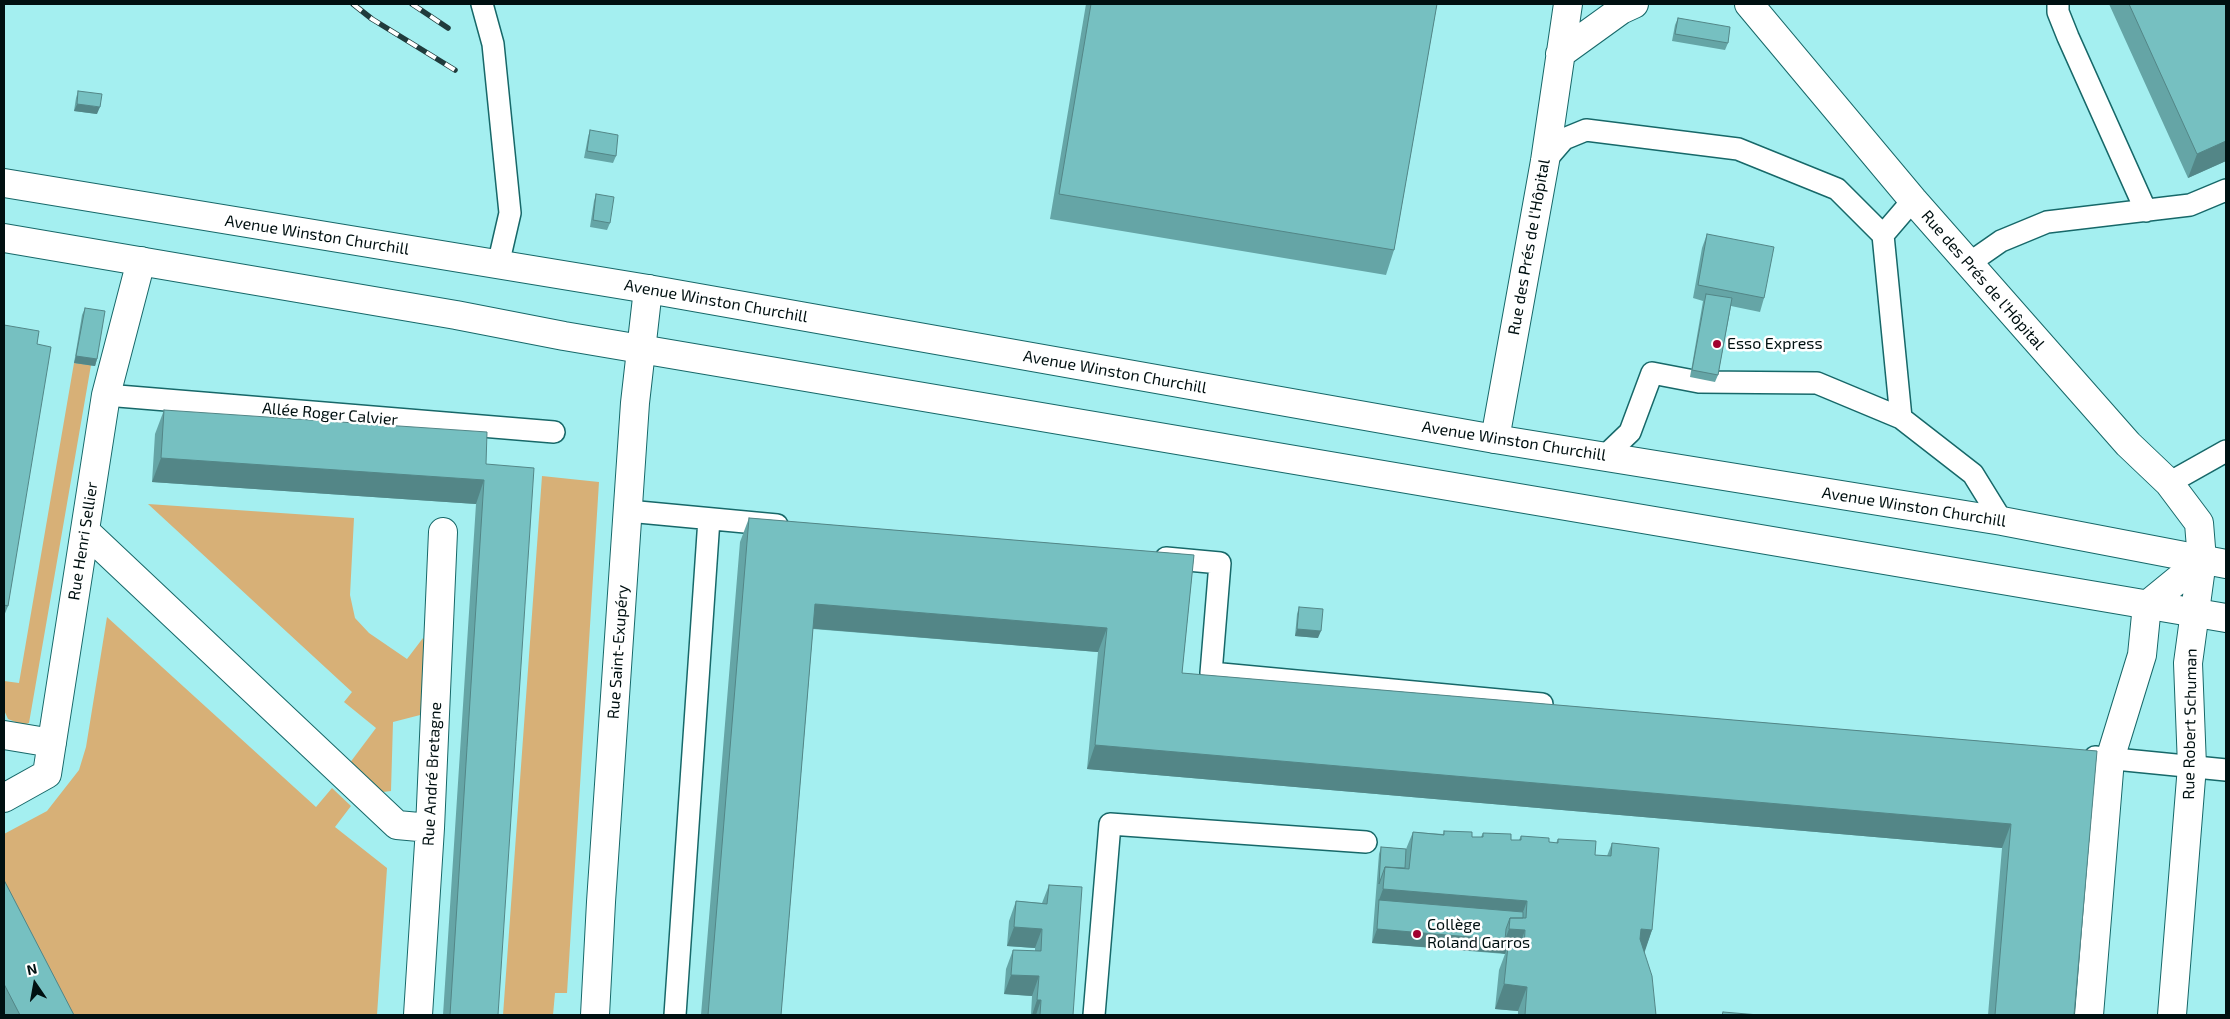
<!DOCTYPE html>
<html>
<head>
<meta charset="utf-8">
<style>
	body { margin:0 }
	#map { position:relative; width:2230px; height:1019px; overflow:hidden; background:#a4eff0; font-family:"Exo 2",sans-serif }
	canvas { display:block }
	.frame { position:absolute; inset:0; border:5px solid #001011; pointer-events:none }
	.north { position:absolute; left:10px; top:959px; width:50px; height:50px; -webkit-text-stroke:4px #fff; paint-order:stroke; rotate:348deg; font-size:14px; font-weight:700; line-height:20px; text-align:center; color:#001011 }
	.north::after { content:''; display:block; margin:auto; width:18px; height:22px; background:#001011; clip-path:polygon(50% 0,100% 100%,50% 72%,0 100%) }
</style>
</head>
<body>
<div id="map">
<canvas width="2230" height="1019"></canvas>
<div class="frame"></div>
<div class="north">N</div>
</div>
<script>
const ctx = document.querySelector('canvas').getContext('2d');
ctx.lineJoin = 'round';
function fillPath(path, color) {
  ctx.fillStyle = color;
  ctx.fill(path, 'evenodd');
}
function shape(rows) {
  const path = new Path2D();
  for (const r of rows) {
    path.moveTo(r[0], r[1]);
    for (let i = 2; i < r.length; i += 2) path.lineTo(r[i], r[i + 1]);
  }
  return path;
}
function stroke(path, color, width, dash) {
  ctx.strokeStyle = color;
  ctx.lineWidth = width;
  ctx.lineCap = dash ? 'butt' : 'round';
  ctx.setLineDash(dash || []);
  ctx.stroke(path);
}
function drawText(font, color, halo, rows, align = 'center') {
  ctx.font = font + ' "Exo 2",sans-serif';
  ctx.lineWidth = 5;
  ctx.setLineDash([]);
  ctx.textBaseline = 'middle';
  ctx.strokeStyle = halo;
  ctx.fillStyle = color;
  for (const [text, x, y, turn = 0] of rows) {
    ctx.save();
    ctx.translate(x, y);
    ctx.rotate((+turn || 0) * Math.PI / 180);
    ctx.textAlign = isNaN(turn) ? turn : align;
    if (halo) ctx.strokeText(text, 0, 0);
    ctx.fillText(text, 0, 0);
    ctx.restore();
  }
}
fillPath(shape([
	[74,363,91,365,29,723,23,725,8,719,4,710,4,681,19,683],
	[542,476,599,482,567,993,555,993,553,1015,503,1015],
	[148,504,354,518,350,595,355,618,369,633,407,659,423,638,429,656,424,714,393,722,391,791,383,792,349,764,376,728,344,702,352,692],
	[107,617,316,807,332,788,351,806,335,827,387,868,377,1015,71,1015,4,885,4,834,47,811,79,770,86,747]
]), '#d7b077');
const lane = shape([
	[482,4,493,44,510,213,498,265],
	[2058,4,2058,12,2068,37,2146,211],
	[1545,161,1564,139,1586,130,1738,149,1837,189,1883,235],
	[1968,264,2001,241,2047,222,2190,205,2226,190],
	[106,395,554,432],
	[1901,418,1883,235,1913,200],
	[1605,456,1630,432,1652,373,1699,382,1817,383,1901,418,1973,474,2002,521],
	[2169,483,2226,451],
	[628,511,777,525],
	[1166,558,1220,563,1211,673,1542,704],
	[2095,757,2226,770],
	[675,1015,709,519],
	[1094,1015,1110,824,1366,842]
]);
const street = shape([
	[1749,4,1913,200,2128,444,2169,483,2199,523,2202,560,2188,663,2192,766,2172,1015],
	[1560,54,1621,10,1634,4],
	[1495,439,1545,161,1568,4],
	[85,531,397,825,430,828],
	[4,735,52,743],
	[4,798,47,774,106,395,141,261],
	[418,1015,430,828,443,532],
	[595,1015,601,902,635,403,648,289],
	[2089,1015,2110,759,2142,655,2147,605,2202,560]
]);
const secondary = shape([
	[4,183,648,289,1495,439,2002,521,2226,564],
	[4,238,456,315,564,336,2226,618]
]);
stroke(lane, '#176869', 24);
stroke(street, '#176869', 30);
stroke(secondary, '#176869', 30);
stroke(lane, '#fff', 21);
stroke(street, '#fff', 28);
stroke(secondary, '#fff', 28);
const rail = shape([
	[353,4,372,19,455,70],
	[412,4,448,28]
]);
stroke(rail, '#203b3c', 5.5);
stroke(rail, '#fff', 4, [11]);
fillPath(shape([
	[1086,4,1437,4,1394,250,1386,275,1050,219],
	[2109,4,2226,4,2226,161,2188,178],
	[1678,18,1728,43,1725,50,1672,41,1675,25],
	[78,91,97,114,74,111,76,98],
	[590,130,616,156,613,163,584,158,588,137],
	[596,194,610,223,607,230,590,227,594,201],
	[1707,234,1764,298,1760,312,1731,306,1718,375,1715,382,1690,377,1703,301,1693,298,1702,248],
	[85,308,97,359,95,366,74,363,82,315],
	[4,325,37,344,8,606,4,616],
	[164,410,486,464,498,1015,443,1015,476,504,152,482,155,434],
	[749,518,1194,555,1182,673,2097,751,2074,1015,1988,1015,2002,848,1087,769,1098,652,813,629,781,1015,701,1015,740,542],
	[1299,607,1318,638,1295,636,1297,614],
	[1444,831,1472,837,1481,837,1483,833,1511,840,1519,840,1521,836,1549,842,1556,843,1558,839,1595,855,1607,856,1612,843,1652,930,1644,952,1656,1015,1518,1015,1518,1011,1495,1009,1499,970,1505,954,1372,943,1379,854,1381,847,1406,849,1413,832,1443,834],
	[4,880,74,1015,4,1015],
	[1049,885,1073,1015,1031,1015,1032,996,1004,994,1006,969,1013,950,1035,951,1035,948,1007,946,1009,921,1016,901,1042,903]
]), '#65a5a6');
fillPath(shape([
	[77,104,100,107,97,114,74,111],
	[2226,141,2226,161,2188,178,2197,154],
	[76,356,97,359,95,366,74,363],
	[161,458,484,480,476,504,152,482],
	[815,604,1107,628,1098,652,806,628],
	[1297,629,1321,631,1318,638,1295,636],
	[1095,745,2011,824,2002,848,1087,769],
	[1383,889,1527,901,1518,926,1510,918,1379,900],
	[1014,927,1042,929,1035,948,1007,946],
	[1377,929,1505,940,1500,953,1372,943],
	[1509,929,1525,930,1517,954,1508,946,1505,954,1500,953],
	[1641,929,1652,930,1644,954,1632,953],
	[1011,975,1039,976,1032,996,1004,994],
	[1504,984,1527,987,1518,1011,1495,1009],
	[1037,1000,1041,1000,1036,1015,1032,1015]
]), '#538687');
const building = shape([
	[1091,4,1437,4,1394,250,1059,194,1091,4],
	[2129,4,2226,4,2226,141,2197,154,2129,4],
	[1678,18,1730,27,1728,43,1675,34,1678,18],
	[78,91,102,94,100,107,77,104,78,91],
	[590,130,618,135,616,156,587,151,590,130],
	[596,194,614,197,610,223,593,220,596,194],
	[1707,234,1774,247,1764,298,1698,285,1707,234],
	[1706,294,1732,298,1718,375,1692,370,1706,294],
	[85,308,105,311,97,359,76,356,85,308],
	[4,325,39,331,37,344,51,347,8,606,4,605,4,325],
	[164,410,487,432,486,464,534,468,498,1015,450,1015,484,480,161,458,164,410],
	[749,518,1194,555,1182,673,2097,751,2074,1015,1995,1015,2011,824,1095,745,1107,628,815,604,781,1015,708,1015,749,518],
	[1299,607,1323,609,1321,631,1297,629,1299,607],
	[1444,831,1472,832,1472,837,1483,837,1483,833,1511,834,1511,840,1521,840,1521,836,1549,838,1549,842,1558,843,1558,839,1596,841,1595,855,1611,856,1612,843,1659,848,1652,930,1641,929,1640,939,1652,976,1656,1015,1525,1015,1527,987,1504,984,1508,946,1524,948,1525,930,1509,929,1510,918,1526,918,1527,901,1383,889,1385,867,1409,869,1413,832,1444,835,1444,831],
	[1381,847,1406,849,1405,868,1385,867,1379,884,1381,847],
	[4,880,74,1015,20,1015,4,984,4,880],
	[1049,885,1082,887,1073,1015,1040,1015,1041,1000,1037,1000,1039,976,1011,975,1013,950,1041,951,1042,929,1014,927,1016,901,1047,904,1049,885],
	[1379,900,1523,912,1523,918,1510,918,1506,929,1505,940,1377,929,1379,900],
	[1723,1012,1759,1015,1722,1015,1723,1012]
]);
fillPath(building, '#76c0c1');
stroke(building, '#538687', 1);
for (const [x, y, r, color] of [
	[1717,344,5,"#a1012f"],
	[1417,934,5,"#a1012f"]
]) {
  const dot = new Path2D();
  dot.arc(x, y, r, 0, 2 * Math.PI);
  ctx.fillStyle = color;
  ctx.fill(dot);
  stroke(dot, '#fff', 2);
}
drawText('16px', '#001011', '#fff', [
	["Avenue Winston Churchill",317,235,9],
	["Rue des Prés de l'Hôpital",1529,247,-80],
	["Rue des Prés de l'Hôpital",1983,280,49],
	["Avenue Winston Churchill",716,301,10],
	["Avenue Winston Churchill",1115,372,10],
	["Allée Roger Calvier",330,414,5],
	["Avenue Winston Churchill",1514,441,9],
	["Avenue Winston Churchill",1914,507,9],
	["Rue Henri Sellier",83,541,-81],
	["Rue Saint-Exupéry",618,652,-86],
	["Rue Robert Schuman",2190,724,-89],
	["Rue André Bretagne",432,774,-87]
]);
drawText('16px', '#001011', '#fff', [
	["Esso Express",1727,344],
	["Collège",1427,925],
	["Roland Garros",1427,943]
], 'left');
</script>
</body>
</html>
